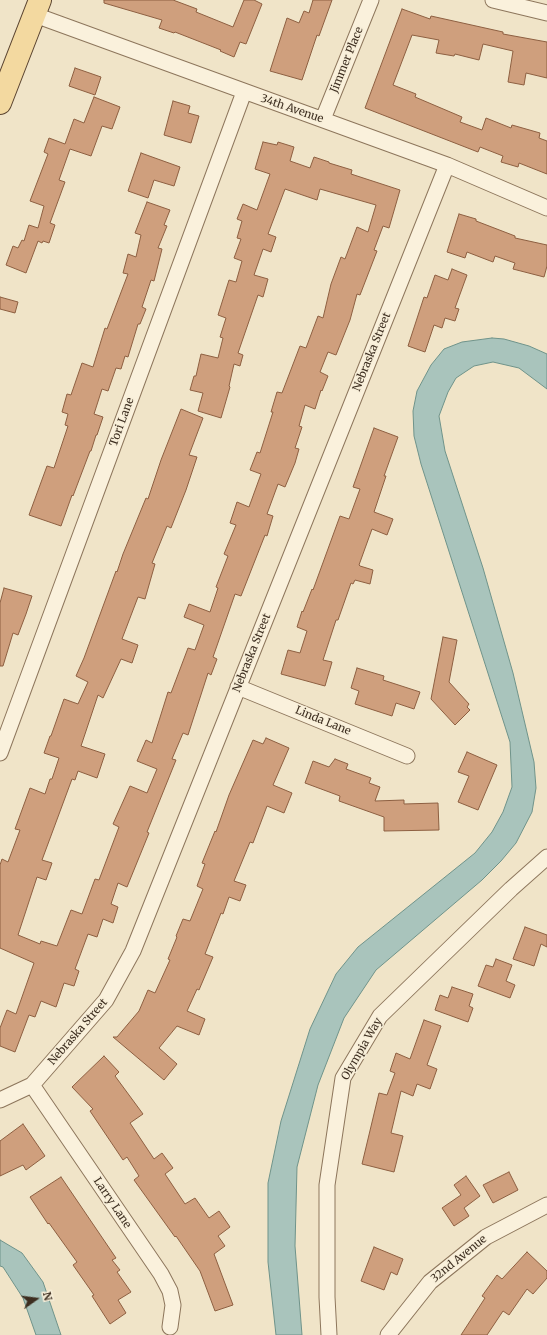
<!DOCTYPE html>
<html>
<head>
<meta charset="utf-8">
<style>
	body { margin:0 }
	#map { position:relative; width:547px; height:1335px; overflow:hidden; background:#f0e4c8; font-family:Merriweather,serif }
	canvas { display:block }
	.north { position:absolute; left:16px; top:1279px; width:40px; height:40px; -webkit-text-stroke:3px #f7eed8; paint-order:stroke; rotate:76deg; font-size:11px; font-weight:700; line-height:16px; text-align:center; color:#3d2e20 }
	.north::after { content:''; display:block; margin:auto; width:14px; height:18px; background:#3d2e20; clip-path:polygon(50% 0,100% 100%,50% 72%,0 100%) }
</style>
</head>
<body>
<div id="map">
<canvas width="547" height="1335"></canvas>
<div class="north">N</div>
</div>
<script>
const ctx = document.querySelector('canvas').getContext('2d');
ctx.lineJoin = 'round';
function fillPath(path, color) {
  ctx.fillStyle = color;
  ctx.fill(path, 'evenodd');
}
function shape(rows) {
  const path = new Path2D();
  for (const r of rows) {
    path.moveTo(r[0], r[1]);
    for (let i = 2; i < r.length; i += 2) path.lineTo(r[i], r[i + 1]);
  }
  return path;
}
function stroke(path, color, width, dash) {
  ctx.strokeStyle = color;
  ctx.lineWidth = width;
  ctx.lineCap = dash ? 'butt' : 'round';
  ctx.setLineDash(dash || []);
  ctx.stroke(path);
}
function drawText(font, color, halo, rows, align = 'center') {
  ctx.font = font + ' Merriweather,serif';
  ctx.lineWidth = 3;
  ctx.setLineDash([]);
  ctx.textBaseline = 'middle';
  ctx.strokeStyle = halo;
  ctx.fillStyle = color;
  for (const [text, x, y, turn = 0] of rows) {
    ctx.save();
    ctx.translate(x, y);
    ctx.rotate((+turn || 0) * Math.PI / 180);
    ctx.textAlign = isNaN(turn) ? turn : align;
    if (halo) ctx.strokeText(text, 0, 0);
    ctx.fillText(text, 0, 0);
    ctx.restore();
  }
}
const water = shape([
	[492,338,504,339,529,346,547,354,547,389,519,368,493,362,474,366,456,378,448,392,439,416,445,451,483,568,513,673,534,762,536,788,532,812,516,843,501,861,482,880,376,970,344,1018,318,1085,297,1167,295,1246,302,1335,276,1335,268,1262,268,1183,281,1121,310,1029,336,974,358,947,475,853,492,832,503,812,512,787,510,742,421,464,414,436,413,411,417,391,431,365,444,349,462,342,492,338],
	[0,1240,22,1253,43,1282,61,1335,36,1335,23,1298,3,1267,0,1266,0,1240]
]);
fillPath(water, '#a9c4bc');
stroke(water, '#6f938a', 1);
const building = shape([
	[104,0,173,0,197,9,196,12,233,27,244,0,254,0,262,4,246,44,240,42,234,57,220,51,221,50,175,32,174,33,159,28,162,20,104,3,104,0],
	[313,0,332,0,319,36,317,35,302,80,270,71,287,18,299,23,304,11,309,13,313,0],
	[402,9,430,19,431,16,503,32,503,34,547,42,547,78,526,73,524,85,508,82,513,51,483,44,479,60,455,54,454,56,436,53,439,40,412,35,393,85,416,94,415,97,462,117,460,122,482,130,486,118,511,128,512,125,540,133,539,138,547,141,547,174,519,163,518,167,501,162,503,156,480,147,478,152,365,108,402,9],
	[75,68,101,77,95,95,69,86,75,68],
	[94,97,120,107,112,129,102,126,91,156,70,149,59,180,65,182,50,223,55,225,49,243,43,241,42,243,38,241,26,273,6,265,13,246,18,248,22,240,24,241,29,225,38,228,44,206,30,201,48,154,44,152,49,138,65,144,74,119,84,123,94,97],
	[173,101,190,106,188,113,199,116,191,143,164,135,173,101],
	[263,142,277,145,278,142,294,147,290,161,310,168,314,157,329,162,329,163,352,170,351,174,400,190,389,228,383,226,374,250,377,251,360,295,357,294,350,320,336,355,328,352,320,372,328,376,322,391,321,390,315,409,305,405,299,426,302,427,295,448,299,449,295,463,285,487,278,484,267,514,273,516,267,536,265,535,241,596,235,594,213,657,217,659,211,675,208,673,188,735,183,733,172,759,176,760,147,832,149,833,127,887,118,883,111,904,118,907,113,923,103,919,97,937,88,934,75,969,79,971,74,986,64,983,56,1007,41,1001,35,1017,29,1015,15,1052,0,1046,0,1028,7,1010,16,1014,34,963,0,948,0,865,2,859,8,862,20,830,15,829,30,788,45,794,50,779,52,779,59,758,44,753,50,736,51,736,64,699,78,704,88,682,76,676,84,658,116,571,117,572,123,554,146,498,148,499,161,460,181,409,203,418,189,455,197,457,186,490,171,528,167,526,152,563,155,564,145,599,138,597,122,639,138,645,132,663,121,659,103,698,98,695,81,746,105,754,97,778,78,771,75,780,72,779,42,860,52,863,46,880,37,877,18,935,40,944,41,941,57,946,71,910,82,914,95,879,99,880,119,827,113,824,130,786,147,793,157,769,137,761,146,740,152,743,168,692,171,693,188,648,195,650,204,625,184,617,189,604,210,612,218,588,216,587,228,556,224,554,236,525,230,523,237,502,249,507,261,474,250,470,257,452,260,453,273,412,271,412,277,392,282,393,300,346,306,348,318,316,323,318,331,284,341,257,345,259,357,227,368,232,376,205,320,189,317,200,285,189,268,234,276,237,271,252,263,249,254,275,268,279,263,297,258,295,238,353,243,355,240,366,234,364,229,386,230,387,221,418,198,411,203,393,190,390,194,376,196,376,201,354,218,358,223,338,220,337,226,318,218,315,229,280,236,282,242,261,234,258,241,239,237,238,242,221,237,219,243,204,257,210,270,174,255,169,263,142],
	[141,153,180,167,174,186,154,180,148,198,128,191,141,153],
	[147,202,170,210,164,225,167,226,158,248,162,249,154,281,151,280,142,307,146,309,140,324,138,324,128,357,125,356,121,369,116,368,108,391,102,389,94,414,103,417,97,435,96,435,91,451,90,451,73,496,72,495,61,526,29,515,47,466,54,468,68,426,65,425,68,414,62,412,67,394,71,395,82,363,93,367,105,328,107,329,128,274,123,273,128,254,136,257,141,235,135,233,147,202],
	[459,214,476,219,476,221,515,236,515,238,547,245,547,266,544,277,513,269,515,263,495,256,493,262,467,252,465,258,447,252,459,214],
	[452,269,467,275,455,308,459,309,455,321,445,318,442,328,434,325,425,352,408,346,424,297,427,298,435,275,448,280,452,269],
	[0,297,18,302,15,313,0,309,0,297],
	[374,428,398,437,384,476,386,476,374,512,393,519,387,535,372,529,359,565,360,566,373,570,370,584,355,580,353,584,351,583,338,620,336,620,323,660,332,662,325,686,281,674,288,650,300,653,307,631,297,627,302,611,303,612,312,589,313,590,340,516,349,519,360,489,353,487,374,428],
	[4,588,32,596,26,614,18,635,13,633,3,666,0,666,0,603,4,588],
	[443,637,457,640,449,682,469,704,467,707,470,710,455,725,431,699,443,637],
	[357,668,384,676,383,680,420,692,414,709,396,703,392,716,355,704,359,691,351,688,357,668],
	[266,738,289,748,273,785,292,793,284,813,267,806,253,843,250,842,234,881,246,885,240,901,229,897,223,914,221,913,205,954,213,957,199,990,197,989,187,1011,205,1019,199,1035,177,1026,159,1048,177,1064,164,1080,113,1037,117,1037,139,1011,148,990,155,993,170,960,168,959,177,937,176,936,183,919,190,921,203,889,197,886,205,864,202,863,215,831,216,832,229,795,253,740,263,744,266,738],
	[467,752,497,765,478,810,458,802,469,776,458,772,467,752],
	[335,759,348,764,346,769,371,778,369,783,380,787,375,801,404,800,404,804,438,803,439,830,384,831,384,817,339,801,340,796,305,783,313,761,329,767,335,759],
	[525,927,547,935,547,947,541,944,534,966,513,959,525,927],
	[496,959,512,965,506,981,515,985,510,998,478,986,486,965,493,967,496,959],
	[452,987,473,994,469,1006,473,1008,468,1022,435,1010,440,995,448,998,452,987],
	[424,1020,441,1026,427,1065,437,1069,430,1089,417,1084,413,1096,401,1091,391,1133,403,1136,394,1172,362,1164,379,1093,387,1095,395,1073,390,1071,396,1053,410,1059,424,1020],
	[104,1056,119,1072,115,1076,143,1114,130,1123,154,1159,162,1153,173,1168,165,1174,185,1204,195,1198,209,1218,219,1211,230,1227,218,1236,225,1246,214,1254,233,1305,215,1311,200,1271,176,1236,175,1237,134,1180,139,1176,127,1157,123,1160,90,1111,93,1109,72,1087,104,1056],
	[23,1124,45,1156,26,1170,23,1165,0,1176,0,1141,23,1124],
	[509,1172,518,1190,493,1203,483,1185,509,1172],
	[466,1176,480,1196,464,1208,469,1216,454,1226,442,1208,461,1195,454,1185,466,1176],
	[61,1177,116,1258,112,1260,120,1270,117,1272,131,1292,118,1300,126,1313,110,1324,92,1296,94,1295,73,1265,77,1262,49,1223,48,1224,30,1197,61,1177],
	[374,1247,403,1259,397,1275,391,1272,384,1290,361,1281,374,1247],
	[527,1252,547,1271,547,1278,533,1294,527,1289,509,1315,503,1311,487,1335,461,1335,485,1298,482,1296,497,1275,502,1279,527,1252]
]);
fillPath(building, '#cf9f7d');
stroke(building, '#8d5f41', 1);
const minor = shape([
	[493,0,547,13],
	[35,15,447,165,547,208],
	[323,119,371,0],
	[238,687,407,756],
	[0,753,244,92],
	[32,1085,161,1274,170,1291,173,1305,170,1327],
	[0,1100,32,1085,106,1000,133,951,447,165],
	[329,1335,327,1297,327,1185,343,1078,380,1016,511,889,547,857],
	[388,1335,430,1282,486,1237,547,1205]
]);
const primary = shape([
	[0,103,40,0]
]);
stroke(minor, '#8d765c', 17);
stroke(primary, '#5b4430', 24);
stroke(minor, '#faf1dc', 15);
stroke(primary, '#f3d9a0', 22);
drawText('11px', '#3d2e20', '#f7eed8', [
	["Jimmer Place",347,60,-68],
	["34th Avenue",292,109,19],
	["Nebraska Street",372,352,-68],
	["Tori Lane",122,422,-70],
	["Nebraska Street",252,653,-68],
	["Linda Lane",323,721,22],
	["Nebraska Street",78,1032,-49],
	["Olympia Way",362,1049,-60],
	["Larry Lane",112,1203,56],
	["32nd Avenue",459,1259,-39]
]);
</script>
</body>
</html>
